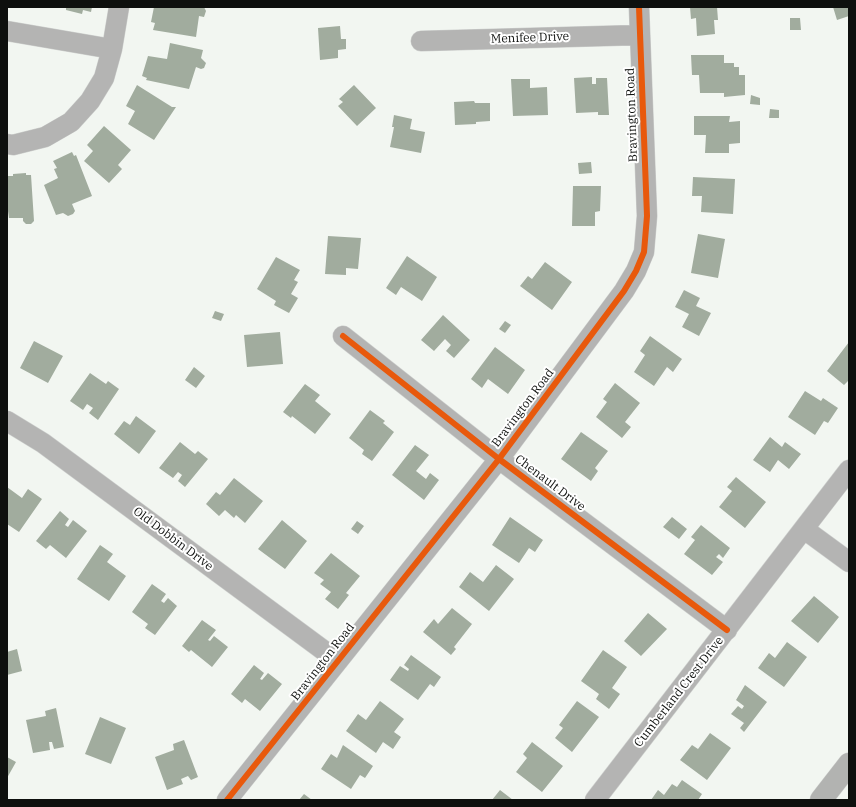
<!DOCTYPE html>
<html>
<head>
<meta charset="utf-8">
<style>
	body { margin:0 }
	#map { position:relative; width:856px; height:807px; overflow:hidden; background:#f2f6f1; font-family:"IBM Plex Serif",serif }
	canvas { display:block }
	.frame { position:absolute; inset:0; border:8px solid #0e100e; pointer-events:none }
</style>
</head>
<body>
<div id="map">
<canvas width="856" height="807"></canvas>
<div class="frame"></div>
</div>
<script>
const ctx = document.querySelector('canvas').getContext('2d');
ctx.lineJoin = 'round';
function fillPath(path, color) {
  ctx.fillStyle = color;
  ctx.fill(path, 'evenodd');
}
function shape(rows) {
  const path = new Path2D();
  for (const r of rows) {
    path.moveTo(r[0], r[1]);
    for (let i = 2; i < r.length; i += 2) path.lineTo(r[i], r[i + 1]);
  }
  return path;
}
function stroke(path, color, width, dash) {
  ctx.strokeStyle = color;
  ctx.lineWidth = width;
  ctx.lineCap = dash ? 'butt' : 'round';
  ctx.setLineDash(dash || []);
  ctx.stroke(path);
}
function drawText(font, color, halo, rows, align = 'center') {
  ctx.font = font + ' "IBM Plex Serif",serif';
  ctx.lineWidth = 4;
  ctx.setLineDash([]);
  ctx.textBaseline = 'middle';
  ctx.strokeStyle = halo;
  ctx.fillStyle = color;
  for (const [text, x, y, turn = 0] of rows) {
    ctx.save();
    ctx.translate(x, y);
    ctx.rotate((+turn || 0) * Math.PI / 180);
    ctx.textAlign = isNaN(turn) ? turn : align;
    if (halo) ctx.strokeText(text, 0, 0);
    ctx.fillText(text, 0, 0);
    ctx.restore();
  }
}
fillPath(shape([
	[66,7,92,7,91,12,83,10,82,14,66,10],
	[154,7,171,8,204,7,206,11,204,17,199,16,196,37,153,30,155,23,151,22],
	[690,7,717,7,718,20,714,20,715,34,697,36,696,18,691,19],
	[833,7,849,7,849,16,837,20],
	[790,18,800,18,801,30,790,30],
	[340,26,341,39,346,39,346,49,338,50,338,58,320,60,318,28],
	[170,43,203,50,201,58,206,63,204,68,201,69,196,67,189,89,146,80,147,78,142,76,148,56,167,59],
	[691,55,724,55,724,63,734,63,734,67,739,67,739,75,745,75,745,95,724,97,724,93,700,93,699,75,692,75],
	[592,77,592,84,596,84,596,78,607,78,609,115,598,115,598,112,576,113,574,78],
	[511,79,530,79,530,88,547,87,548,115,513,116],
	[137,85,172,107,176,107,154,140,128,124,135,111,126,106],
	[354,85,376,108,357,126,338,106,343,102,339,99],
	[751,95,760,98,760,105,750,104],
	[474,101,475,103,490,103,490,121,476,122,476,124,455,125,454,102],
	[770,109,779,110,779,118,769,118],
	[394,115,412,119,410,129,425,132,421,153,390,147,394,127,392,127],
	[694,116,730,116,729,122,740,121,740,143,729,144,729,153,705,153,706,135,694,135],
	[104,126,131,150,118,165,122,169,109,183,84,161,93,151,87,145],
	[72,152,74,156,76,155,92,196,72,204,75,211,73,214,68,216,63,213,56,215,44,185,58,178,54,169,57,168,53,161],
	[591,162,592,173,579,174,578,163],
	[26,173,26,175,31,175,34,221,31,224,26,224,23,221,23,218,9,218,7,204,7,176,13,176,13,174],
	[693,177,735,179,733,214,701,212,702,196,692,196],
	[573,186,601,186,600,211,595,212,595,226,572,226],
	[698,234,725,239,718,278,691,273],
	[328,236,361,238,358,269,346,268,346,275,325,274],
	[407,256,437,277,422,301,401,287,396,295,386,288],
	[276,257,300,270,294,280,298,282,291,294,298,298,289,313,274,305,276,301,257,289],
	[545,262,572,282,552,310,520,286,528,276,532,279],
	[684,290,700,298,696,306,711,313,699,336,682,327,689,314,675,307],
	[215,311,224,314,221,321,212,318],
	[443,315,470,340,454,358,446,351,451,345,445,339,434,351,421,340],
	[505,321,511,325,505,333,499,329],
	[280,332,283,364,247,367,244,335],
	[650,336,682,359,673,372,667,367,654,386,634,372,645,355,640,351],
	[34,341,63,356,48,383,20,368],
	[849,342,849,380,844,385,827,371],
	[495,347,525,370,508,394,488,379,482,388,471,379],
	[194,367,205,376,196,388,185,380],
	[90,373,106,384,108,381,119,389,98,420,89,413,93,408,87,404,83,410,70,401],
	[615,383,640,403,625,422,631,427,622,438,596,417,607,402,603,399],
	[305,384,320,395,315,401,331,414,315,434,292,416,291,418,283,412],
	[805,391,821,401,823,398,838,408,828,423,824,421,815,435,788,417],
	[370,410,385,421,383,423,394,432,372,461,362,454,364,450,349,438],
	[136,416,156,431,139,454,114,434,124,421,130,425],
	[581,432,608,451,595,468,598,471,591,481,561,459],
	[770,437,782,447,785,442,801,454,789,469,778,460,770,472,753,460],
	[180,442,195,454,198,451,208,459,185,487,178,481,182,475,178,472,173,478,159,468],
	[415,445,429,455,416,471,426,479,430,473,439,480,424,500,392,475],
	[736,477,766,502,745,528,719,507,732,491,727,487],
	[234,478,263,501,245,523,236,515,234,518,225,510,219,516,206,504,216,492,220,495],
	[7,487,22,498,28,489,42,499,19,532,7,524],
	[60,511,69,519,65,525,68,527,73,520,87,531,66,558,50,545,46,549,36,541],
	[510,517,543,540,535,552,529,548,519,563,492,545],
	[672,517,687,529,679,539,663,527],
	[282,520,307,541,285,569,258,549],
	[357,521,364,526,358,534,351,529],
	[701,525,730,548,723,558,719,554,716,557,723,562,712,575,684,554,695,540,691,537],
	[100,545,113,554,107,562,126,576,109,601,77,579],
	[331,553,360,576,346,593,349,595,338,609,325,599,331,592,320,584,324,580,314,573],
	[496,565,514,579,489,611,459,587,470,572,483,582],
	[152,584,166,594,161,601,164,603,168,598,177,606,155,635,145,628,148,624,132,612],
	[814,596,839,617,818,643,791,621],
	[452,608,472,624,454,647,456,649,451,655,423,632,434,619,438,624],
	[648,613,667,629,641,656,624,641],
	[202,620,216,630,208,640,210,641,214,636,228,647,212,667,191,650,189,652,182,646],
	[787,642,807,657,784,687,758,668,769,653,775,658],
	[17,649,22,671,7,675,7,652],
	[603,650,627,667,612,688,620,694,609,709,596,699,599,694,581,681],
	[411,655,441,677,434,687,430,684,418,700,390,680,400,666,408,671,409,669,404,665],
	[254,665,264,673,260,679,262,680,268,673,282,684,260,711,245,699,242,703,231,694],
	[745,685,767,702,744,732,740,728,744,723,731,714,738,706,742,709,744,706,736,700],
	[380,701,404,719,394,732,401,737,393,749,383,742,376,753,346,731,358,714,366,720],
	[577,701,599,717,572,752,555,738,563,728,559,725],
	[56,708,64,747,54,749,52,742,49,742,50,750,33,753,26,720,46,716,45,711],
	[100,717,126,728,111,764,85,754],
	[710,733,731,748,707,780,680,760,692,745,698,749],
	[184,740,198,777,191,780,188,776,181,779,183,784,167,790,155,757,174,750,173,744],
	[532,742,563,766,542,792,516,772,527,758,523,754],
	[343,745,373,766,365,778,360,775,351,789,321,769,331,754,337,758],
	[7,757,16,762,7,778],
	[682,780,702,794,698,800,651,800,658,790,664,795,672,784,677,787],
	[500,790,513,800,492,800],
	[304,794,312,800,299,800]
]), '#a1ac9e');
const minor = shape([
	[7,31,112,49],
	[421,41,640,35],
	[7,144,13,145,45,137,71,122,90,101,104,78,112,49,119,7],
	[343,336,499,459,727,630],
	[7,421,43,443,338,661],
	[804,529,849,562],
	[227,800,499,459,624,291,636,271,644,252,647,216,639,7],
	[595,800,849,470]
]);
const secondary = shape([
	[821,800,849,764]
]);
stroke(minor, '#ced0ce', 21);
stroke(secondary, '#ced0ce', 23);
stroke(minor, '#b4b4b3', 20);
stroke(secondary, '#b2b3b1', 22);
stroke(shape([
	[343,336,499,459,727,630],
	[227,800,499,459,624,291,636,271,644,252,647,216,639,7]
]), '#e8590c', 6);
drawText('12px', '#0e100e', '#fff', [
	["Menifee Drive",530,38,-2],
	["Bravington Road",632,115,-92],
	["Bravington Road",523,408,-53],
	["Chenault Drive",550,483,37],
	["Old Dobbin Drive",173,539,37],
	["Bravington Road",323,662,-52],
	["Cumberland Crest Drive",679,692,-52]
]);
</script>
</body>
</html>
